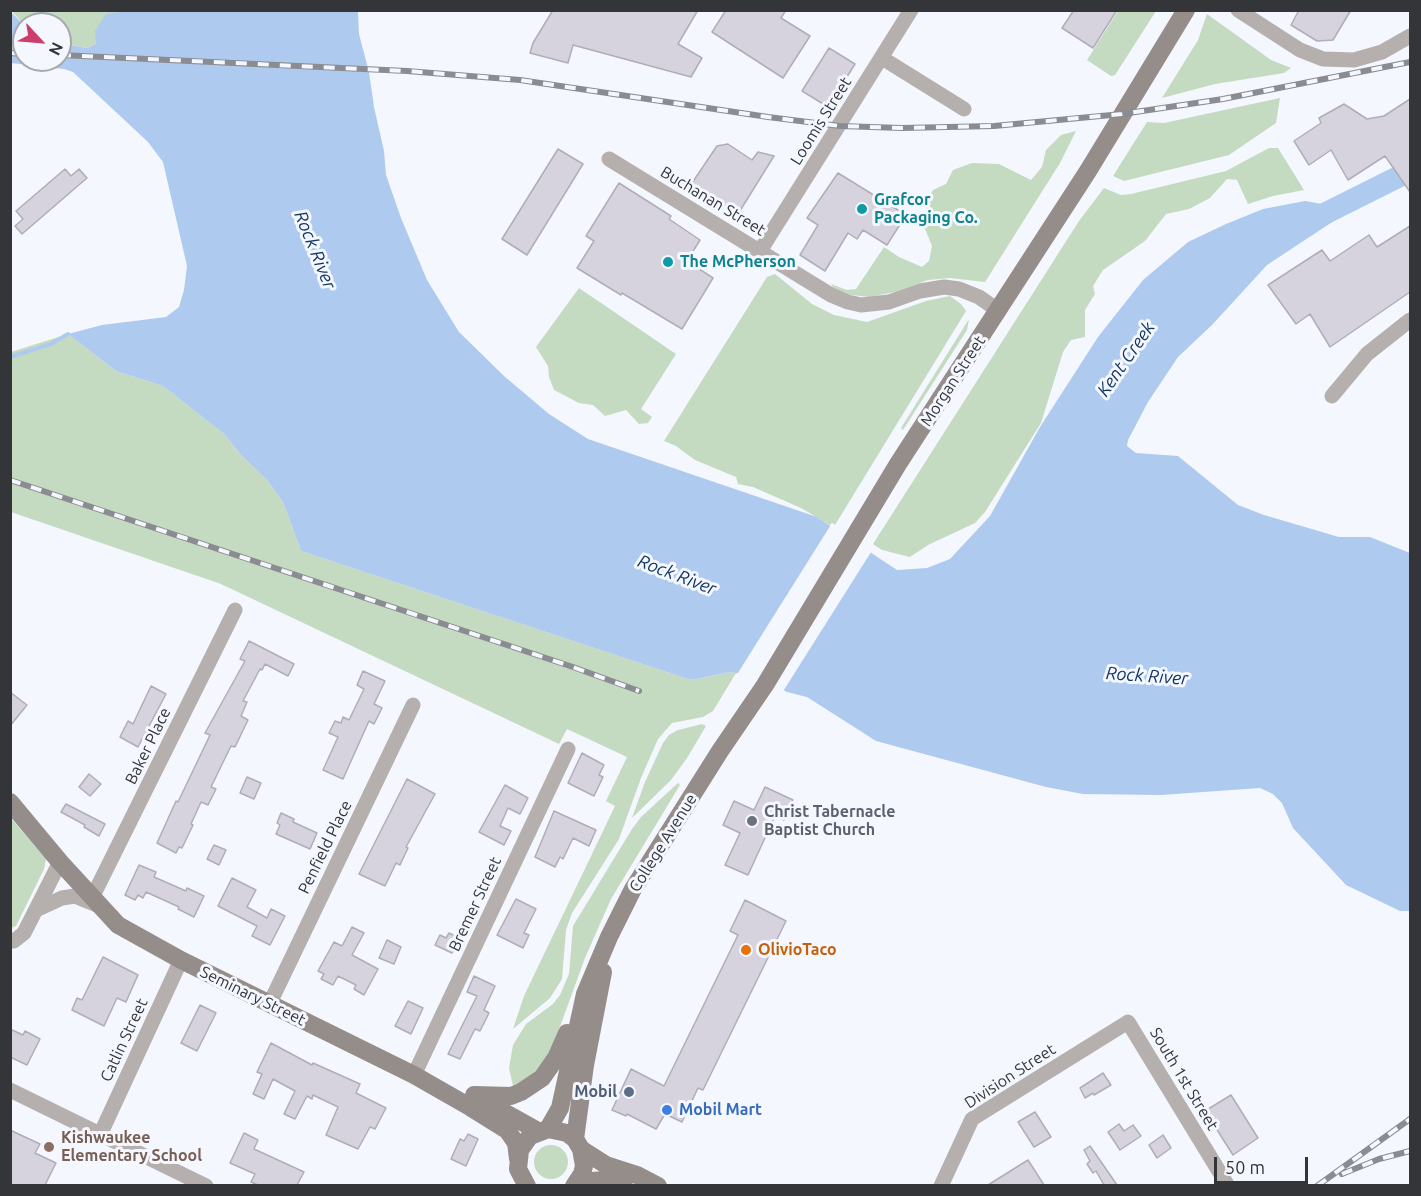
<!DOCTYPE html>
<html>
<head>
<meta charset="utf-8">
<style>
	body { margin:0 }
	#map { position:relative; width:1421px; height:1196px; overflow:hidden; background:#f4f7fe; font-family:Ubuntu,sans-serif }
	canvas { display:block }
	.frame { position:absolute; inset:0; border:12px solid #333539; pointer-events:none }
	.north { position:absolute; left:12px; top:12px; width:60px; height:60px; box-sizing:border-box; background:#f4f7fe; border:2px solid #a7a9af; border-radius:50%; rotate:116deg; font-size:16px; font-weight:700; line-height:24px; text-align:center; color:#333539 }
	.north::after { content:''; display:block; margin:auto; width:21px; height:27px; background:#cc3e6b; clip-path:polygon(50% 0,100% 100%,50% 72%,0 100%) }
	.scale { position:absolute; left:1214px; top:1157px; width:94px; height:27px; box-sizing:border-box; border:3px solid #333539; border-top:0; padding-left:8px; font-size:18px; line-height:21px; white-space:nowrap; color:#333539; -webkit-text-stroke:4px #f4f7fe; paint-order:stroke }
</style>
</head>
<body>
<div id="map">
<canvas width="1421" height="1196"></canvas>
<div class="frame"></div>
<div class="north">N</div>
<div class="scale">50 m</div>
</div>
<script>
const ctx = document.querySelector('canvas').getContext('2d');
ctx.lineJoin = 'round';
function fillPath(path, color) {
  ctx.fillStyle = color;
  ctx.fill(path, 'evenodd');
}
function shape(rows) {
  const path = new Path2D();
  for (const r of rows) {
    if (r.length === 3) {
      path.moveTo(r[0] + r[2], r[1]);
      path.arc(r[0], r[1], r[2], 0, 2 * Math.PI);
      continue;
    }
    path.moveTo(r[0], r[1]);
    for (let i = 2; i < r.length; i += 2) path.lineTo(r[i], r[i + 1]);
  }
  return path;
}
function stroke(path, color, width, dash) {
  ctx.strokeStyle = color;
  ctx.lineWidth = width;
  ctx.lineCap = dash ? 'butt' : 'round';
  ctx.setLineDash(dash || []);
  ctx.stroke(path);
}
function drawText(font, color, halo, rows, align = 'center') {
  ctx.font = font + ' Ubuntu,sans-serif';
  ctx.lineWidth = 6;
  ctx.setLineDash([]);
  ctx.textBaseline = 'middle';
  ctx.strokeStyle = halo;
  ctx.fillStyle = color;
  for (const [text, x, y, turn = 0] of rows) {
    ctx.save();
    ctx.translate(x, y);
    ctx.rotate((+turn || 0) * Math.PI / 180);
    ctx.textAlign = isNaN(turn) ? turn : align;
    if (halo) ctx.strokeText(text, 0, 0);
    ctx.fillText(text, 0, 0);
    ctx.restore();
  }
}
fillPath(shape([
	[11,10,134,11,122,13,96,44,87,48,60,43,60,24,24,25],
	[1118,11,1156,11,1115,75,1111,76,1087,60],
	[1207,14,1271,60,1291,68,1284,73,1215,84,1162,98,1198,40],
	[1280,98,1276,123,1229,155,1124,181,1113,176,1147,122,1164,123],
	[1076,131,1060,163,985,282,950,278,928,280,895,292,869,297,852,295,834,289,831,284,847,290,856,289,884,247,899,257,922,267,929,261,932,246,925,229,927,201,933,190,946,184,953,170,972,163,999,164,1031,180,1042,167,1046,150,1061,135],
	[1269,148,1278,148,1304,190,1273,196,1248,204,1237,180,1227,179,1210,198,1189,209,1166,214,1145,241,1103,270,1093,286,1095,294,1085,310,1085,337,1071,340,1063,352,1041,423,985,512,975,523,928,545,910,557,882,550,873,544,1079,221,1104,188,1121,195,1131,194,1226,171],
	[775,274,812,304,834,315,867,322,926,301,950,296,961,304,966,311,835,525,832,523,830,525,801,508,753,487,738,484,736,477,695,460,676,446,664,441,767,277],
	[579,288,676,354,641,409,652,417,648,423,639,424,626,410,605,416,593,405,579,403,554,390,549,377,548,366,536,347],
	[969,319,967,330,903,430,901,428],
	[68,334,116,371,163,386,224,434,242,456,267,480,283,502,301,551,691,680,730,672,736,673,713,711,703,717,672,723,658,739,641,778,619,839,572,913,566,930,562,979,550,998,513,1029,524,996,615,806,606,801,627,757,567,729,559,744,221,584,11,512,11,352],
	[702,724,706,726,687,758,671,780,632,818,645,782,663,743,669,735,678,730],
	[678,783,680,785,611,899,585,958,546,1065,514,1090,509,1068,513,1045,526,1024,553,1004,560,995,569,974,573,926,632,829,641,817],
	[10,817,46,859,44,869,16,926,11,928],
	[551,1162,17]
]), '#c4dac1');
fillPath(shape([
	[134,10,358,11,359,34,369,72,374,107,384,151,386,175,401,218,427,280,459,332,504,376,549,414,588,439,817,517,897,570,927,568,950,559,990,516,1040,427,1098,337,1143,280,1188,242,1226,224,1263,209,1305,201,1352,209,1267,265,1212,325,1178,357,1148,402,1128,440,1127,446,1136,453,1178,456,1238,505,1264,515,1339,537,1370,537,1410,553,1410,911,1400,911,1346,885,1293,828,1282,803,1273,794,1260,788,1161,795,1083,794,1046,787,876,741,807,697,787,692,758,677,730,672,691,680,301,551,283,502,267,480,242,456,224,434,163,386,116,371,68,334,102,325,166,317,179,307,184,290,187,266,163,162,148,142,73,72,64,69,11,63,10,11,24,25,24,60,60,60,60,43,87,48,96,44,95,31,106,14]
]), '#afcaef');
fillPath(shape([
	[832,523,873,549,782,693,757,680,736,676]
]), '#f4f7fe');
stroke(shape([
	[10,357,51,344,68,334]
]), '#afcaef', 4);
stroke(shape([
	[1312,220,1410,171]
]), '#afcaef', 22);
const building = shape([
	[553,10,698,10,678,44,702,58,691,77,573,45,568,63,530,53,533,43,553,10],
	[726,10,786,10,781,18,810,36,783,78,712,32,726,10],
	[1074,10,1117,10,1093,48,1062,28,1074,10],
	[1299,10,1351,10,1333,40,1317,41,1291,25,1299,10],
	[829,48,855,64,828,107,802,91,829,48],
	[1410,99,1410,192,1385,156,1348,180,1331,150,1309,165,1294,141,1321,123,1319,118,1344,104,1367,119,1384,116,1410,99],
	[728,144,752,160,758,152,774,156,738,214,692,183,717,146,728,144],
	[558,149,583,164,527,255,502,239,558,149],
	[65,169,71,176,79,169,87,178,22,234,15,226,23,219,16,211,65,169],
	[838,173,906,215,887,245,863,230,857,239,848,233,825,271,800,255,818,225,807,218,838,173],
	[619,183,671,216,669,219,700,240,687,261,713,278,682,329,622,293,621,295,577,268,594,241,586,236,619,183],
	[1410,226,1410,292,1330,347,1310,314,1296,324,1268,285,1322,250,1330,261,1369,235,1377,247,1410,226],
	[249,641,294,664,288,676,265,664,262,670,260,669,243,701,247,702,241,716,248,720,235,747,231,746,211,787,216,789,208,805,201,802,191,824,193,825,182,848,179,847,176,853,157,843,176,801,178,802,210,735,205,733,245,661,240,659,249,641],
	[363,671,385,681,374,704,382,708,374,724,369,721,343,779,323,770,338,737,329,733,335,721,341,723,343,717,349,720,364,689,357,685,363,671],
	[151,686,166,694,138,747,120,737,128,721,133,724,151,686],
	[10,692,27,705,10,726,10,692],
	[582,753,604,765,599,775,603,777,594,796,568,783,582,753],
	[89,774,101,784,90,796,79,787,89,774],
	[247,777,261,783,254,799,240,793,247,777],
	[407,779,435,794,406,847,408,848,400,865,396,863,385,886,359,874,407,779],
	[505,785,528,798,520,814,508,808,500,826,511,831,504,845,479,832,505,785],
	[765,787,793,800,784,820,775,816,748,875,725,865,740,833,723,825,734,801,754,810,765,787],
	[66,804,105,824,99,836,84,827,85,825,61,812,66,804],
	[554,811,596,830,589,846,573,838,563,859,560,857,555,867,535,857,554,811],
	[281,813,294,819,293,822,317,833,310,849,276,834,280,825,277,823,281,813],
	[214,845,226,850,219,865,207,859,214,845],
	[139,865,156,872,154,877,186,891,187,888,204,896,194,917,178,909,179,907,146,892,143,898,138,895,135,900,125,895,139,865],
	[232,878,256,890,247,907,267,918,271,909,285,916,270,945,252,936,257,926,218,906,232,878],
	[516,899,536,909,524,933,529,935,523,948,497,935,516,899],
	[745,900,786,921,703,1090,698,1088,682,1122,665,1114,656,1129,627,1114,626,1116,612,1110,631,1069,664,1086,738,935,730,931,745,900],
	[352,927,364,933,352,955,378,969,364,995,354,989,356,985,338,976,333,985,321,979,324,974,318,971,334,942,342,946,352,927],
	[449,933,459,938,452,953,435,945,440,935,446,938,449,933],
	[387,940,401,947,394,964,379,958,387,940],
	[103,957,138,975,126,1002,117,998,104,1026,72,1010,77,998,82,1000,103,957],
	[474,976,495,986,484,1010,489,1013,480,1031,475,1029,460,1059,448,1054,477,996,467,992,474,976],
	[408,1001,423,1008,411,1034,395,1026,408,1001],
	[200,1005,216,1013,197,1051,181,1043,200,1005],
	[10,1029,23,1035,25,1031,40,1039,27,1065,10,1057,10,1029],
	[271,1043,312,1065,313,1063,360,1084,356,1093,386,1108,375,1129,370,1127,358,1149,326,1135,338,1107,313,1095,312,1099,307,1096,295,1119,284,1114,295,1091,273,1079,264,1099,253,1094,262,1074,257,1072,271,1043],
	[1103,1073,1111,1085,1094,1095,1093,1093,1085,1098,1080,1088,1103,1073],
	[1231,1095,1258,1138,1233,1155,1205,1111,1231,1095],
	[1035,1112,1051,1137,1034,1147,1018,1122,1035,1112],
	[1119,1124,1124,1131,1133,1125,1141,1136,1120,1150,1108,1132,1119,1124],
	[10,1130,40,1144,35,1153,56,1163,45,1185,10,1185,10,1130],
	[244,1133,258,1140,254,1149,304,1172,297,1185,258,1185,251,1182,255,1174,230,1163,244,1133],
	[468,1134,478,1139,466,1166,451,1159,460,1139,464,1141,468,1134],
	[1163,1135,1171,1148,1157,1158,1149,1145,1163,1135],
	[1090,1146,1097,1156,1117,1185,1104,1185,1096,1171,1093,1173,1087,1164,1090,1161,1084,1150,1090,1146],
	[1028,1160,1044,1185,988,1185,1028,1160]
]);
fillPath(building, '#d7d3de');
stroke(building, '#b1adb8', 1.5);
stroke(shape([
	[1238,10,1300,50,1323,59,1354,60,1382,52,1410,36],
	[882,58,964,109],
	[609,159,831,295,848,302,861,305,889,302,920,291,944,287,959,289,979,297,999,311],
	[760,251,911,10],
	[1332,396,1367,354,1410,320],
	[92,898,235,610],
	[36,910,62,898,75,896,97,905],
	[10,941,14,941,24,933,60,862],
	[269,1005,413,705],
	[414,1075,568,749],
	[10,1090,206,1186],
	[100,1135,181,960],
	[941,1186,972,1119,1128,1022,1228,1186]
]), '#b5b0ad', 15);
stroke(shape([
	[10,802,60,862,118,925,181,960,414,1075,470,1107,507,1130,516,1143,518,1159],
	[474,1095,511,1096,521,1092,542,1078,556,1058,567,1033],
	[477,1097,538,1131],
	[548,1129,560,1108,585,994,609,937,633,889,720,751,765,685,898,464,1088,171,1186,10],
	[575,1139,585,1065,603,972],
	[581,1149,606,1165,637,1175,658,1186],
	[578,1182,605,1180,624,1186],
	[527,1186,518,1169,520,1150,530,1136,548,1129,567,1133,575,1139,581,1149,584,1166,582,1174,574,1186]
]), '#958d89', 18);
const rail = shape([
	[10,53,24,54],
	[60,55,407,71,520,80,768,117,840,126,902,128,994,126,1122,114,1223,99,1410,62],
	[10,480,573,667,639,691],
	[1342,1174,1379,1159,1410,1151],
	[1317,1186,1410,1119]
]);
stroke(rail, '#8a8c92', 6);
stroke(rail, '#f4f7fe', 4, [11]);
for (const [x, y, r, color] of [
	[862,209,6,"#0f9aa8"],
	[668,262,6,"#0f9aa8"],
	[752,821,6,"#6b7280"],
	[746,950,6,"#e8710a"],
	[629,1092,6,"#5c6f8a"],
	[667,1110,6,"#3f7fe0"],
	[49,1147,6,"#8d6e63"]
]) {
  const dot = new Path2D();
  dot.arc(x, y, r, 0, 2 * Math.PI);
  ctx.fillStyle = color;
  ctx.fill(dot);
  stroke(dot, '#f4f7fe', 2);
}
drawText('16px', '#333539', '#f4f7fe', [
	["Loomis Street",821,121,-58],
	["Buchanan Street",713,201,31],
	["Morgan Street",953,381,-57],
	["Baker Place",148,746,-64],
	["College Avenue",663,843,-58],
	["Penfield Place",325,847,-64],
	["Bremer Street",475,904,-65],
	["Seminary Street",253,996,26],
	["Catlin Street",124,1040,-65],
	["Division Street",1010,1076,-33],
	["South 1st Street",1184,1079,59]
]);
drawText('bold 16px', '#0d838f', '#f4f7fe', [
	["Grafcor",874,200],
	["Packaging Co.",874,218],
	["The McPherson",680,262]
], 'left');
drawText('bold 16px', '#5b616d', '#f4f7fe', [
	["Christ Tabernacle",764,812],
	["Baptist Church",764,830]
], 'left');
drawText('bold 16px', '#c56008', '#f4f7fe', [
	["OlivioTaco",758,950]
], 'left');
drawText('bold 16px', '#4e5e75', '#f4f7fe', [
	["Mobil",617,1092]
], 'right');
drawText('bold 16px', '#366cbe', '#f4f7fe', [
	["Mobil Mart",679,1110]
], 'left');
drawText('bold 16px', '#785e54', '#f4f7fe', [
	["Kishwaukee",61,1138],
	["Elementary School",61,1156]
], 'left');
drawText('italic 18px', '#123663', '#f4f7fe', [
	["Rock River",315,250,68],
	["Kent Creek",1126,359,-55],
	["Rock River",677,575,21],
	["Rock River",1147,676,4]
]);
</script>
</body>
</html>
